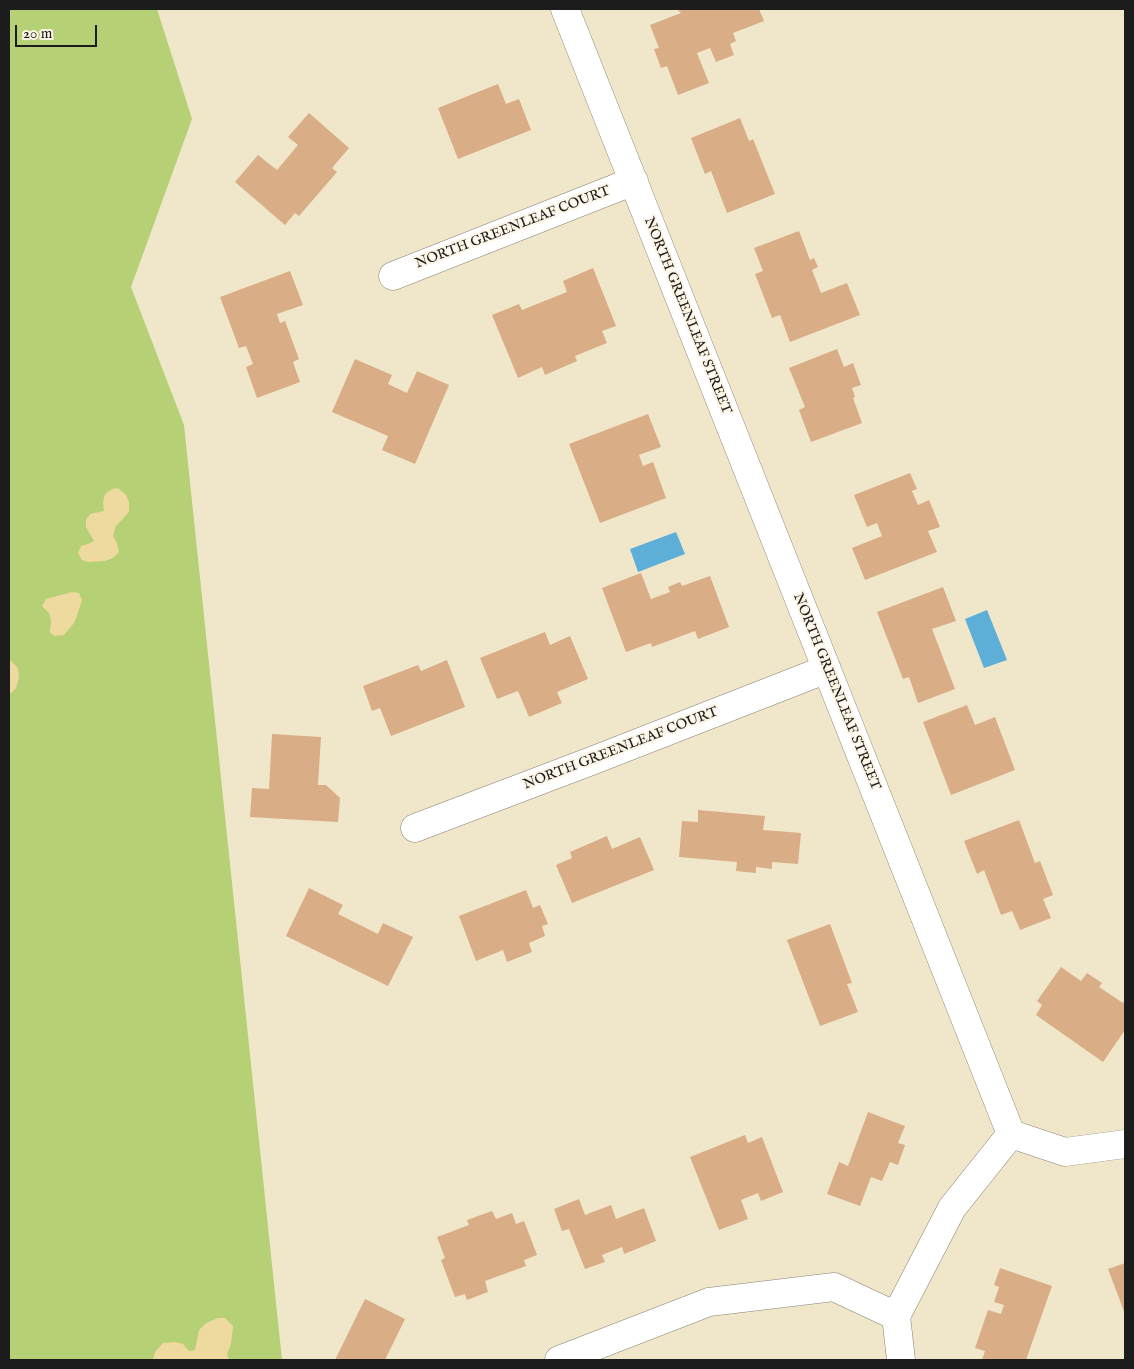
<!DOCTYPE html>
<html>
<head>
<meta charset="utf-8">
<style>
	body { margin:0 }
	#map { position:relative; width:1134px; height:1369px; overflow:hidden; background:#f0e7ca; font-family:"IM FELL English",serif }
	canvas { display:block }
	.frame { position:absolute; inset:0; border:10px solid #1c1c1c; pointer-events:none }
	.scale { position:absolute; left:15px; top:25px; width:82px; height:22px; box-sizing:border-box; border:2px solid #1c1c1c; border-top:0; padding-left:6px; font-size:15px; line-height:18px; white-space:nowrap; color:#1c1c1c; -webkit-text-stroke:4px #fcf5e5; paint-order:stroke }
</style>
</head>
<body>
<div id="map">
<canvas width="1134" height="1369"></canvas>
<div class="frame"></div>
<div class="scale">20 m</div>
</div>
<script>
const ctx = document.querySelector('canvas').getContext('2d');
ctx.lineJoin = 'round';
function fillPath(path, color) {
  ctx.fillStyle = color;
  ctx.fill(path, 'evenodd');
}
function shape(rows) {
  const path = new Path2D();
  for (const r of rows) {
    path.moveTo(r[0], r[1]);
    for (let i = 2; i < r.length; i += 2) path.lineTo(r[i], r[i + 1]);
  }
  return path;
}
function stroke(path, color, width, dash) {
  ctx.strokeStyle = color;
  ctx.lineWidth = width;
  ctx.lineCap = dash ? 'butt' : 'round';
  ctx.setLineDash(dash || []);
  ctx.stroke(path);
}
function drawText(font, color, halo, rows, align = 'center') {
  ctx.font = font + ' "IM FELL English",serif';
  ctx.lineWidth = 4;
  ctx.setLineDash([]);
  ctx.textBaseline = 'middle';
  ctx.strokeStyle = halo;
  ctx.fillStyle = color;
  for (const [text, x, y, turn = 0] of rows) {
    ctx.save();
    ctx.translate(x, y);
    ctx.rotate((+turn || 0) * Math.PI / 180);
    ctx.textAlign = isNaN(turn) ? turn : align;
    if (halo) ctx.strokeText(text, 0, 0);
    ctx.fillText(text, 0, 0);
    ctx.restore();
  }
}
fillPath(shape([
	[9,9,157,9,192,119,131,287,184,425,282,1360,9,1360]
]), '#b5d075');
fillPath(shape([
	[118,488,126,495,129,502,129,512,116,526,113,536,117,543,119,552,113,558,105,561,88,562,82,560,78,553,81,546,88,544,94,541,86,527,86,520,90,514,104,511,103,502,105,494,112,489],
	[72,592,79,593,82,600,77,616,74,623,64,635,55,636,50,633,51,620,49,613,42,606,46,599],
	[9,659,18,668,19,678,16,688,9,695],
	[218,1318,225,1318,233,1326,231,1344,227,1354,229,1360,153,1360,155,1352,163,1343,175,1342,183,1344,189,1351,195,1350,199,1330,206,1323]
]), '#eeda9e');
fillPath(shape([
	[676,532,685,554,638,572,630,549],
	[987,610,1007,660,984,668,965,619]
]), '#5dafd8');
fillPath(shape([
	[677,9,759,9,764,21,733,33,736,41,730,44,734,55,716,62,710,48,697,53,709,83,678,95,667,66,661,68,654,49,659,48,650,25,681,13],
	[498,84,506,104,519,99,531,130,458,159,438,108],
	[309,113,349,148,332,168,337,172,299,216,295,213,285,225,235,182,258,155,277,170,298,145,288,137],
	[740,118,749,141,753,139,775,194,727,213,711,171,705,174,691,138],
	[799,231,810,260,814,258,818,267,812,270,821,293,847,283,860,315,790,342,780,315,772,318,755,274,763,271,754,248],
	[593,268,616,326,602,331,607,343,575,356,577,361,545,375,542,367,518,378,492,315,519,304,522,310,567,292,563,281],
	[290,271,303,305,277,314,280,323,285,321,299,359,293,362,300,382,257,398,246,367,253,364,246,346,239,348,220,297],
	[837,349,844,367,853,363,861,385,852,388,855,397,853,398,862,423,811,442,799,410,805,407,789,368],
	[355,359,392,375,388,384,407,393,417,371,449,385,415,464,382,450,388,436,332,412],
	[648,414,661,447,639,455,643,466,653,462,666,498,600,523,569,444],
	[910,473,917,489,912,491,918,505,929,500,940,527,928,531,937,552,865,580,852,548,882,536,877,523,867,527,854,495],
	[641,573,651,599,670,592,668,587,680,582,682,586,710,576,729,627,698,639,695,631,652,647,651,643,626,652,602,588],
	[943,587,956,621,932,629,955,689,918,703,909,677,903,679,877,612],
	[545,632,550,645,570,636,588,679,557,692,562,703,529,717,518,691,497,699,480,658],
	[447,660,465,707,391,736,380,708,372,711,363,686,418,665,421,671],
	[967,705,975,725,995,717,1015,770,951,795,923,722],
	[272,734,321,737,318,785,326,785,340,798,338,822,250,817,252,788,269,789],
	[698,810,765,816,763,830,801,833,798,864,772,862,772,869,756,867,756,873,736,871,737,862,679,857,682,821,698,822],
	[1019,820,1035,863,1040,861,1053,895,1043,899,1051,918,1020,930,1012,911,1001,915,984,870,977,874,964,841],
	[607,836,612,849,640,837,654,870,572,903,556,865,572,858,570,852],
	[309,888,343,905,338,914,378,934,383,923,413,937,388,986,286,936],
	[526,890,533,908,540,905,548,924,542,926,545,936,529,943,532,952,507,962,503,950,476,961,459,916],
	[830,924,852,983,847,984,858,1012,820,1026,787,940],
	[1061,967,1081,981,1087,973,1102,983,1099,987,1123,1003,1125,1000,1125,1030,1103,1062,1036,1015,1042,1005,1037,1001],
	[868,1112,905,1126,898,1143,905,1145,898,1165,890,1162,882,1181,871,1177,860,1206,827,1194,839,1162,848,1166],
	[745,1135,748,1143,762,1137,783,1192,761,1201,758,1193,741,1200,748,1219,719,1230,690,1157],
	[579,1199,585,1215,611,1205,616,1219,644,1208,656,1241,624,1254,622,1247,602,1255,605,1262,585,1269,569,1229,562,1231,554,1209],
	[492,1211,496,1219,512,1213,516,1224,524,1221,537,1255,524,1260,526,1266,485,1281,488,1292,467,1300,465,1294,455,1297,441,1260,445,1258,437,1237,469,1225,467,1220],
	[1125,1263,1125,1314,1108,1269],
	[1000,1268,1052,1286,1026,1360,982,1360,985,1351,975,1348,988,1310,1001,1314,1004,1305,994,1302,999,1287,994,1285],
	[365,1299,405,1319,385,1360,335,1360]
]), '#d9ad86');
const minor = shape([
	[565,9,1011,1134],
	[393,276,634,181],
	[415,828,594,760,827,669],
	[1011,1134,1065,1152,1125,1144],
	[559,1360,709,1302,834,1287,896,1316],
	[901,1360,896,1316,952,1208,1011,1134]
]);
stroke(minor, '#868273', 29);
stroke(minor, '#fff', 28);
drawText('14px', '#1c1c1c', '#fcf5e5', [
	["NORTH GREENLEAF COURT",513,228,-21],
	["NORTH GREENLEAF STREET",687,316,68],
	["NORTH GREENLEAF STREET",836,692,68],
	["NORTH GREENLEAF COURT",621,749,-21]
]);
</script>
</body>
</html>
